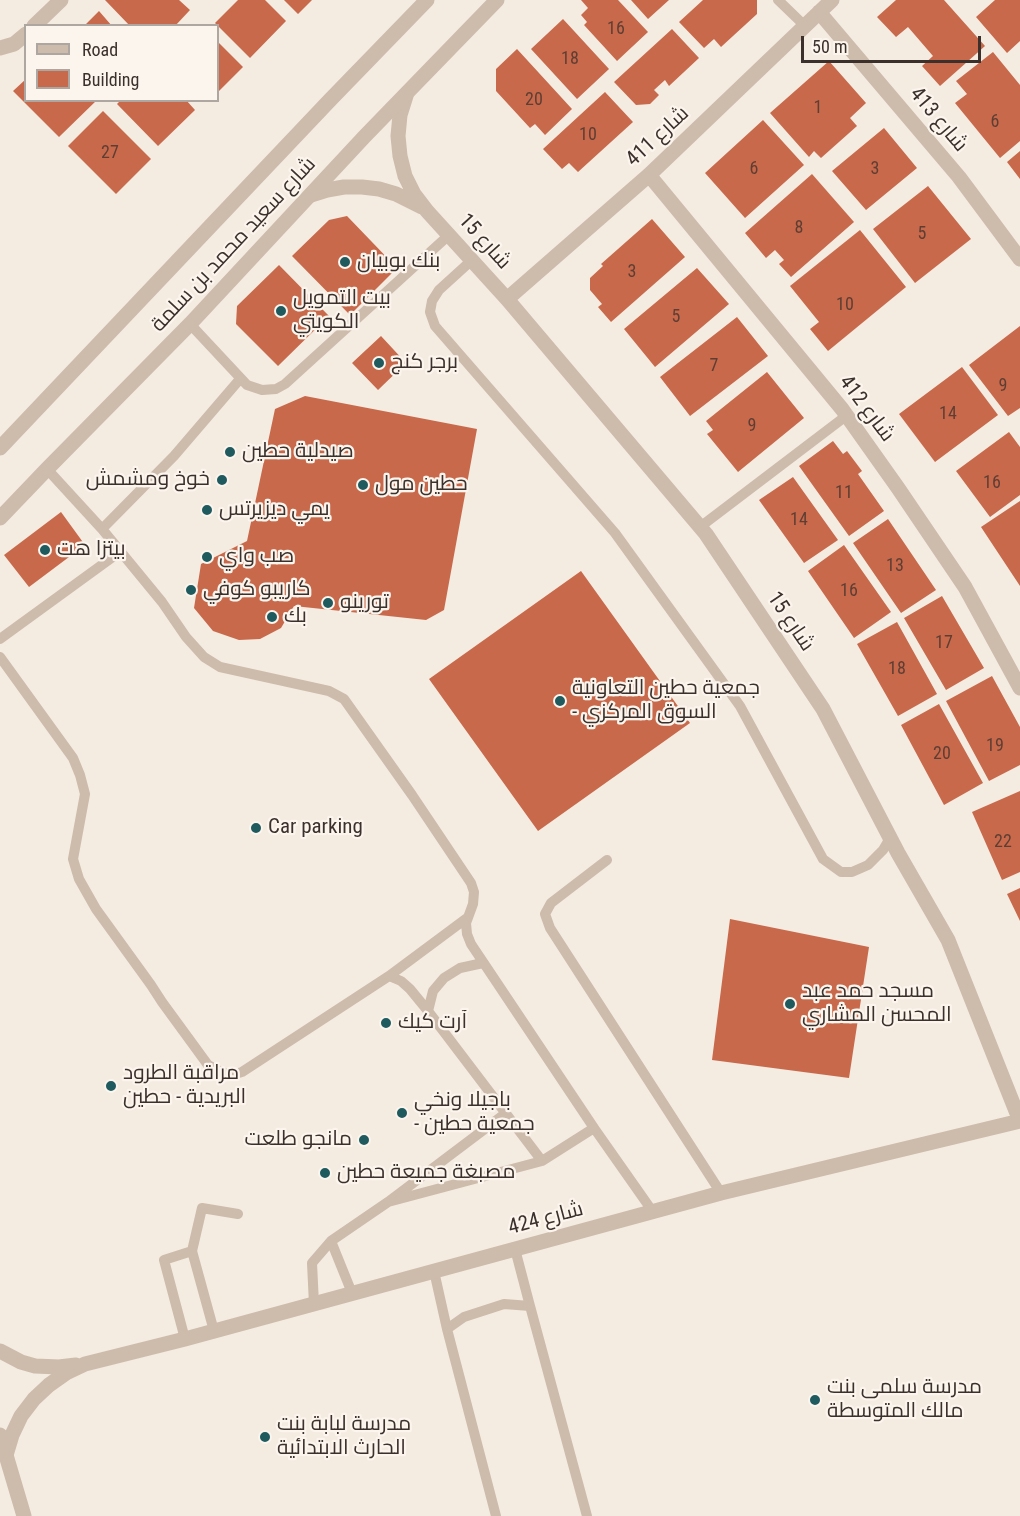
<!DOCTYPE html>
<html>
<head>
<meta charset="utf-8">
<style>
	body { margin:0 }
	#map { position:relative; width:1020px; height:1516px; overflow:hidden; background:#f4ebe1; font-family:"Roboto Condensed",sans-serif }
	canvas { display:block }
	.legend { position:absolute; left:24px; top:24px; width:195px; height:78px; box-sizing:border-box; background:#fbf5ee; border:2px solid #aea6a0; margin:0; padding:8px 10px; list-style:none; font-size:18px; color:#3b302b }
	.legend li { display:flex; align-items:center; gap:12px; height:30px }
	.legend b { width:30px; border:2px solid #aea6a0 }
	.scale { position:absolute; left:801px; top:36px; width:180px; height:27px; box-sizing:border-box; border:3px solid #3b302b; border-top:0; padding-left:8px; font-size:18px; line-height:21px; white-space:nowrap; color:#3b302b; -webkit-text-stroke:4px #fbf5ee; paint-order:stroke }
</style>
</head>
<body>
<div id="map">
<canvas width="1020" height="1516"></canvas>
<ul class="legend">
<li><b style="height:8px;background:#cdbbac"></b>Road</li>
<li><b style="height:16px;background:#c8694b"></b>Building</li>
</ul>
<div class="scale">50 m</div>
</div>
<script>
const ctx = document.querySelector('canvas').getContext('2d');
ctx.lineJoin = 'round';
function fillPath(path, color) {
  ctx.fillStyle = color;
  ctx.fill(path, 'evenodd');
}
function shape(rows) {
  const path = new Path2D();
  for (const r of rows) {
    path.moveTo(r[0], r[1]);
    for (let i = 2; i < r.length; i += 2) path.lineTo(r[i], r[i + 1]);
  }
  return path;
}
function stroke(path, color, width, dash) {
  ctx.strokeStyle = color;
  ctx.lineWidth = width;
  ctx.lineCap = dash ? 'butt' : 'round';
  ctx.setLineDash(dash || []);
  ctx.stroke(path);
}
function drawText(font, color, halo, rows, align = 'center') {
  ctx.font = font + ' "Roboto Condensed",Cairo,sans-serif';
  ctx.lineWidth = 4.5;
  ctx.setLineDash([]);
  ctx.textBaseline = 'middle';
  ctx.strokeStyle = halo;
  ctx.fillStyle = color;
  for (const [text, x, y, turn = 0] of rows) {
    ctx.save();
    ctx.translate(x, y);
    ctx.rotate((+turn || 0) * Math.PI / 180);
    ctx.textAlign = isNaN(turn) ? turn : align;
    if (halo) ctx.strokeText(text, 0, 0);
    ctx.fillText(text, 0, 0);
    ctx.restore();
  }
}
fillPath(shape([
	[105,0,179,0,190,10,175,26,130,26],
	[238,0,265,0,286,21,250,58,215,23],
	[284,0,312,0,298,14],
	[581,0,618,0,648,32,617,61,584,25,587,22,581,15,588,8],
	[631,0,669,0,648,19],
	[703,0,757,0,757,14,721,47,714,39,704,48,679,22],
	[896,0,944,0,985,46,940,86,922,66,933,56,908,27,896,37,877,17],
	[995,0,1020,0,1020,41,1007,53,976,17],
	[99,11,112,26,84,26],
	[563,19,609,69,577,99,531,49],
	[672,29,699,58,669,86,665,80,654,90,659,95,650,104,636,105,614,82],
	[218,42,243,67,218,92],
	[517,49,572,109,545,135,535,124,530,128,496,91,496,69],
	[993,52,1020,85,1020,141,1000,158,955,103,967,94,956,81],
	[829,61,866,103,850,118,857,126,821,158,814,151,809,157,770,113],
	[26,79,26,100,97,100,59,137,13,91],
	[605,92,633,122,578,172,569,163,562,169,543,149],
	[121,100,186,100,195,110,158,146,117,104],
	[103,111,151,159,116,194,68,146],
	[763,120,804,165,745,218,705,173],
	[884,128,917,168,866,210,832,171],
	[1020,151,1020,179,1007,162],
	[812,174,854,222,791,277,779,264,784,260,775,250,766,258,745,233],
	[928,186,971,239,915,283,873,229],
	[347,216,397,268,350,315,292,256,329,220],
	[652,219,685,257,611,322,598,307,602,304,590,290,590,278,603,266,601,264],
	[860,230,906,287,828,351,810,329,819,322,790,286],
	[279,265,329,316,278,366,236,324,237,306],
	[697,268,729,304,655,367,624,329],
	[737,317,768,356,690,416,660,377],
	[1020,326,1020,408,1008,416,969,365],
	[381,336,406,363,378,390,352,363],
	[962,367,998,415,935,462,899,414],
	[767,372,804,418,738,472,707,434,713,430,706,421],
	[305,396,477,429,444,610,426,620,294,606,281,628,260,639,239,640,213,631,194,608,201,564,247,541,275,409],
	[1009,432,1020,447,1020,495,990,517,956,471],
	[833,441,843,454,847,451,862,471,858,474,884,511,849,536,799,466],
	[793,477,838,540,804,563,759,500],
	[1020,501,1020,586,981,527],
	[61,512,85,545,29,587,4,555],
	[888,519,936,590,901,613,853,543],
	[844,545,891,612,854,638,808,571],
	[581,571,690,723,538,831,429,679],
	[942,596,984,668,946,690,904,618],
	[897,622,937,694,898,716,857,644],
	[992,676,1020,727,1020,765,989,781,946,701],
	[939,704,983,783,944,805,901,725],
	[1020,791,1020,872,1002,880,972,812],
	[1020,888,1020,921,1007,894],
	[730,919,869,947,849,1078,712,1060]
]), '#c8694b');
stroke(shape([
	[778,0,805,26],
	[472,260,439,290,432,301,430,312,435,326,615,533,740,706,823,859,841,872,852,872,868,865,883,850,890,838],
	[190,324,247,385,262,390,276,389,285,384,449,235],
	[47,469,102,529,162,602,186,637,204,657,220,667,329,691,344,699,412,795,471,883,474,892,473,904,466,923,467,934,471,944,594,1128,542,1161,388,1202],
	[700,527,846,416],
	[102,529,174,456,240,379],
	[0,639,121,551],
	[0,657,73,758,80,775,85,794,73,859,79,879,96,909,151,985,162,1002,208,1065,219,1071,232,1075,242,1072,389,976,467,918],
	[607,860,551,903,545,914,550,928,721,1193],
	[389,976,401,981,410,989,428,1011,542,1161],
	[428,1011,433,991,444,978,460,968,483,963],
	[594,1128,653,1212],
	[331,1241,352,1293],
	[515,1249,530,1306,587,1516],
	[192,1251,214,1331],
	[434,1271,447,1329,496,1516],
	[314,1304,312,1263,331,1241,388,1202,506,1113],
	[447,1329,464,1317,504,1304,530,1306],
	[185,1339,164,1260,192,1251,202,1208,238,1214]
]), '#cdbbac', 10);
stroke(shape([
	[819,12,959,177,1020,259],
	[34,26,61,0],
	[0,48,14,44,26,34],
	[406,96,400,115,398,136,400,156,405,176,414,194,427,211,507,299,706,534,823,709,898,853,948,940,1020,1121],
	[649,175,842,409,898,488,965,587,1020,688],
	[311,195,327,190,344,187,362,187,379,189,396,194,422,207],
	[507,299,649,175,832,0],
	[0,1351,21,1362,35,1366,59,1367,76,1365],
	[6,1455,12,1435,21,1416,34,1399,49,1385,66,1373,85,1364,185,1339,721,1193,1020,1121]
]), '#cdbbac', 15);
stroke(shape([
	[0,448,330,100,427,0],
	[0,518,47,469,190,324,365,136,497,0],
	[0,1435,24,1516]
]), '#cdbbac', 15);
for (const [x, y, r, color] of [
	[345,262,6,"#1f5a5e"],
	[281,311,6,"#1f5a5e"],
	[379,363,6,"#1f5a5e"],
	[230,452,6,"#1f5a5e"],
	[222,480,6,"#1f5a5e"],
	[363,485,6,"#1f5a5e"],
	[207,510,6,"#1f5a5e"],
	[45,550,6,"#1f5a5e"],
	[207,557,6,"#1f5a5e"],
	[191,590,6,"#1f5a5e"],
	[328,603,6,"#1f5a5e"],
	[272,617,6,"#1f5a5e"],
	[560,701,6,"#1f5a5e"],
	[256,828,6,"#1f5a5e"],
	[790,1004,6,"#1f5a5e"],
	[386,1023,6,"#1f5a5e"],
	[111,1086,6,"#1f5a5e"],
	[402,1113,6,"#1f5a5e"],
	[364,1140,6,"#1f5a5e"],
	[325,1173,6,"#1f5a5e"],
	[815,1400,6,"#1f5a5e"],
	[265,1437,6,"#1f5a5e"]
]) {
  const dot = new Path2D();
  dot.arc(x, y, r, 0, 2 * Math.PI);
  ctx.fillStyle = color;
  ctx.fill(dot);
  stroke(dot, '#fbf5ee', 2);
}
drawText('18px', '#5e3e33', null, [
	["16",616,29],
	["18",570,59],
	["20",534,100],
	["1",818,108],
	["6",995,122],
	["10",588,135],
	["27",110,153],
	["6",754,169],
	["3",875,169],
	["8",799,228],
	["5",922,234],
	["3",632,272],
	["10",845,305],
	["5",676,317],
	["7",714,366],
	["9",1003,386],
	["14",948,414],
	["9",752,426],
	["16",992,483],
	["11",844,493],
	["14",799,520],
	["13",895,566],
	["16",849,591],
	["17",944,643],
	["18",897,669],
	["19",995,746],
	["20",942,754],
	["22",1003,842]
]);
drawText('21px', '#3b302b', '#fbf5ee', [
	["شارع 413",938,120,50],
	["شارع 411",658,137,-43],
	["شارع 15",484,242,48],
	["شارع سعيد محمد بن سلمة",234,245,-47],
	["شارع 412",866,409,53],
	["شارع 15",790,622,56],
	["شارع 424",546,1219,-15]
]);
drawText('21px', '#3b302b', '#fbf5ee', [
	["بنك بوبيان",357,262],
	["بيت التمويل",293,299],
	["الكويتي",293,323],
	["برجر كنج",391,363],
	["صيدلية حطين",242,452],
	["خوخ ومشمش",210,480,"right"],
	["حطين مول",375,485],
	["يمي ديزيرتس",219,510],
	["بيتزا هت",57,550],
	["صب واي",219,557],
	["كاريبو كوفي",203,590],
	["تورينو",340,603],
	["بك",284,617],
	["جمعية حطين التعاونية",572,689],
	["- السوق المركزي",572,713],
	["Car parking",268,828],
	["مسجد حمد عبد",802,992],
	["المحسن المشاري",802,1016],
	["آرت كيك",398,1023],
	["مراقبة الطرود",123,1074],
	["البريدية - حطين",123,1098],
	["باجيلا ونخي",414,1101],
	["- جمعية حطين",414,1125],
	["مانجو طلعت",352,1140,"right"],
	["مصبغة جميعة حطين",337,1173],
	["مدرسة سلمى بنت",827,1388],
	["مالك المتوسطة",827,1412],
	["مدرسة لبابة بنت",277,1425],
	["الحارث الابتدائية",277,1449]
], 'left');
</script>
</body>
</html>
